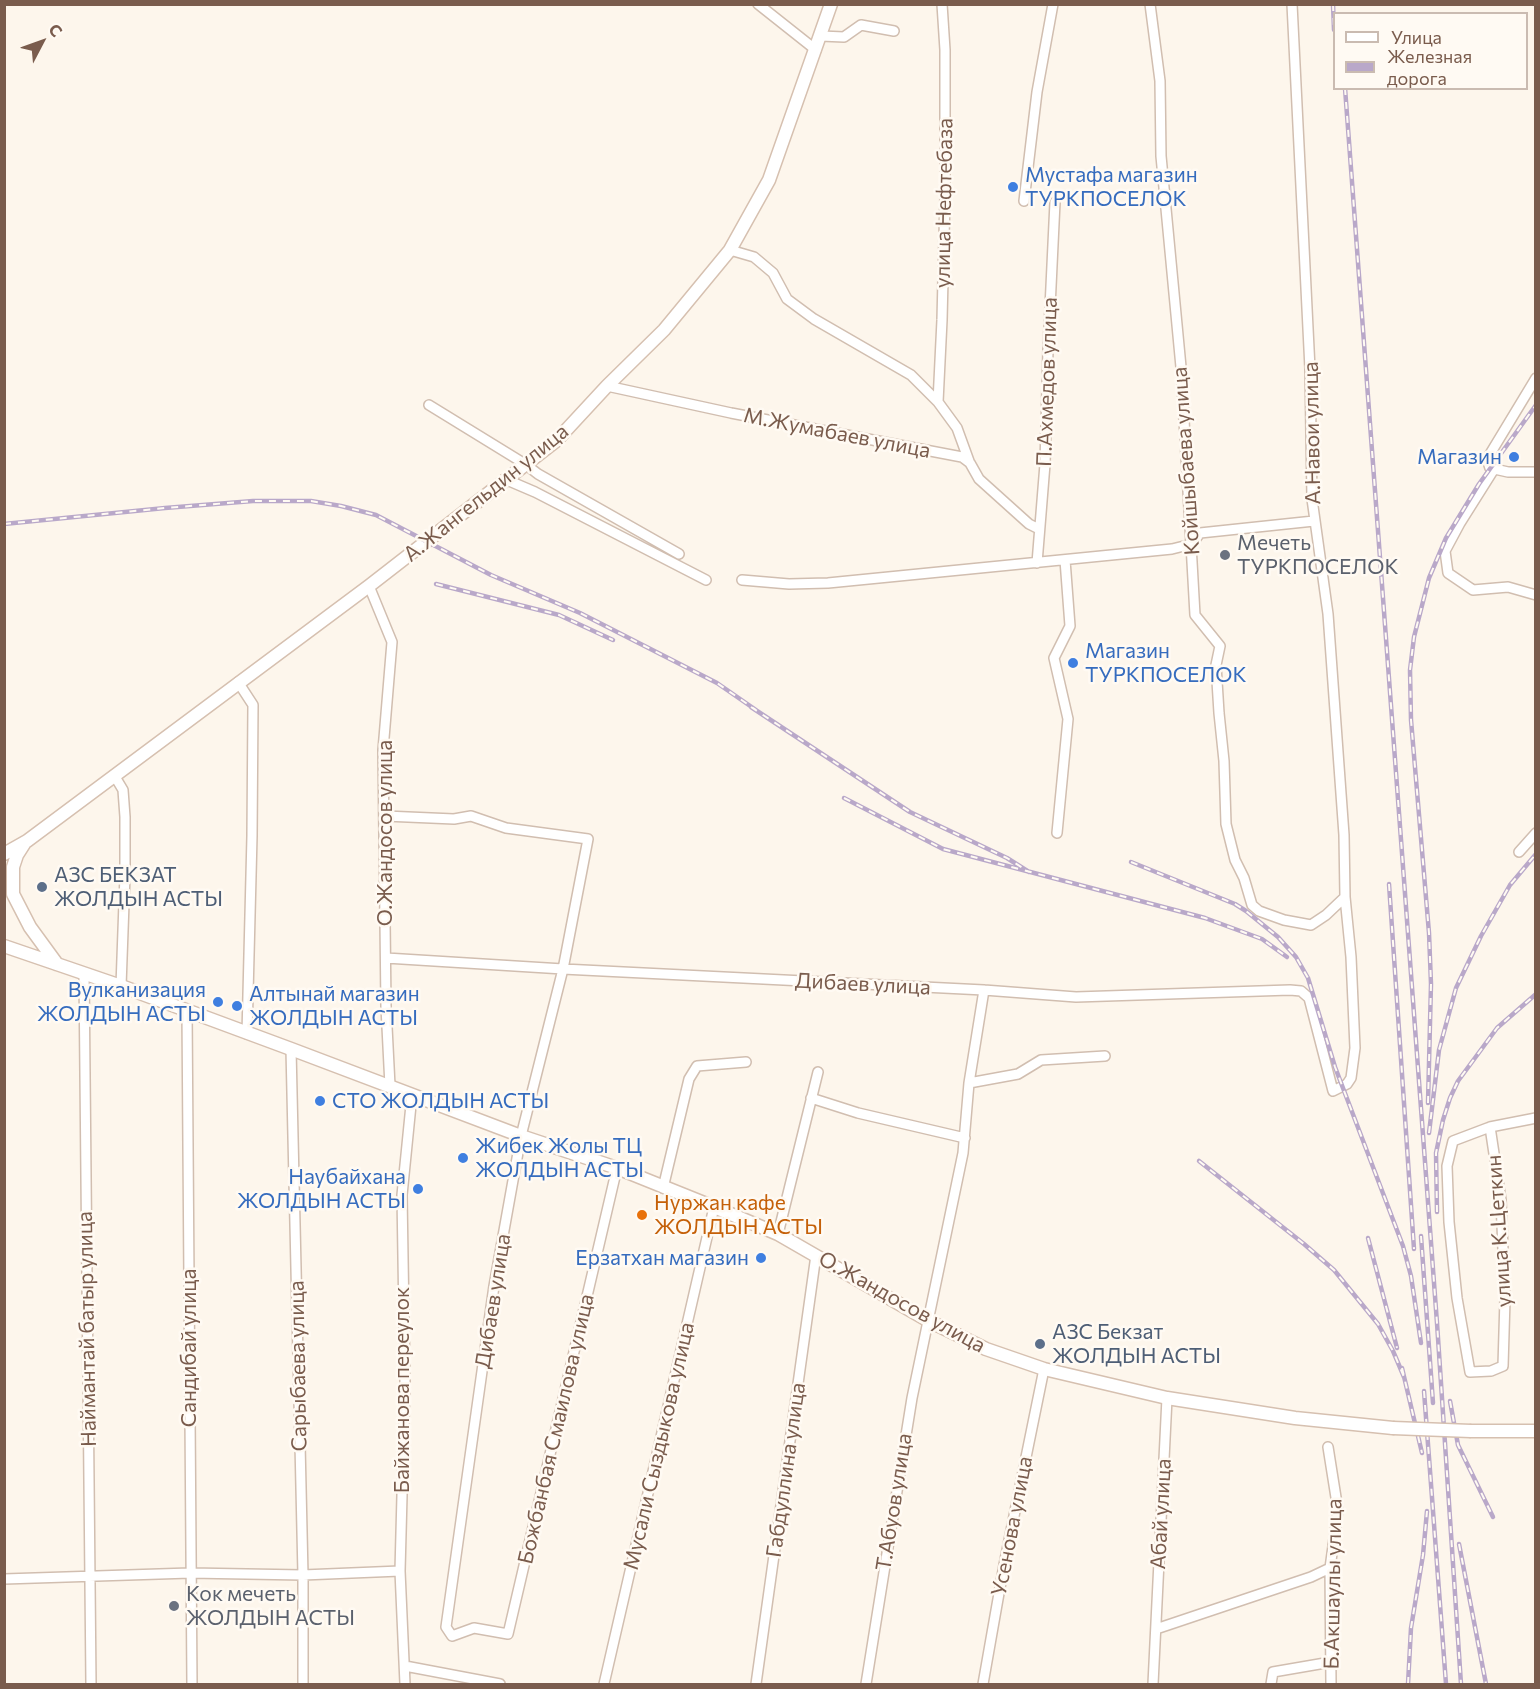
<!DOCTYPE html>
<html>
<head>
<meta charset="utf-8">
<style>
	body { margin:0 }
	#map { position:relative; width:1540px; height:1689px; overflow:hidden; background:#fdf6ec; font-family:Commissioner,sans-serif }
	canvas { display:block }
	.frame { position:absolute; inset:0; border:6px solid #7a5c4d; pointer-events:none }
	.legend { position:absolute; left:1333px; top:12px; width:195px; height:78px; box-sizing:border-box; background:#fffaf3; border:2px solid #cabbb1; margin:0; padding:8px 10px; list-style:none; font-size:18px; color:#7a5c4d }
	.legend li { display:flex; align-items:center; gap:12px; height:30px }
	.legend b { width:30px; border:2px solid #cabbb1 }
	.north { position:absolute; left:12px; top:12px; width:60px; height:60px; -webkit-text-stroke:4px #fffaf3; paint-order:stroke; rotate:49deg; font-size:16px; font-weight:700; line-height:24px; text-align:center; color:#7a5c4d }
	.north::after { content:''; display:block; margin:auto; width:21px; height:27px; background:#7a5c4d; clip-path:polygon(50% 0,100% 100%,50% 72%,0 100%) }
</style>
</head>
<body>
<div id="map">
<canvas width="1540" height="1689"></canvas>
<div class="frame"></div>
<ul class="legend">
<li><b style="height:8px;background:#fff"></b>Улица</li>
<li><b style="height:8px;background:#b9a8c9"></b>Железная дорога</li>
</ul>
<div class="north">С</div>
</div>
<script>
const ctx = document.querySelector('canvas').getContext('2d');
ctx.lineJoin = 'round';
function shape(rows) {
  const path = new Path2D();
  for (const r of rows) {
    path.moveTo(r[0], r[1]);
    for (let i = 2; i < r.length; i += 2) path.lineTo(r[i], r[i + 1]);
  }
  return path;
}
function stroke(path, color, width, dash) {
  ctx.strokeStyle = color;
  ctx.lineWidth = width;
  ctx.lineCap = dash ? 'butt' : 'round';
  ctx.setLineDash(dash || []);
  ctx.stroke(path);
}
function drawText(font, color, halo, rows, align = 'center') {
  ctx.font = font + ' Commissioner,sans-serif';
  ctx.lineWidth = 5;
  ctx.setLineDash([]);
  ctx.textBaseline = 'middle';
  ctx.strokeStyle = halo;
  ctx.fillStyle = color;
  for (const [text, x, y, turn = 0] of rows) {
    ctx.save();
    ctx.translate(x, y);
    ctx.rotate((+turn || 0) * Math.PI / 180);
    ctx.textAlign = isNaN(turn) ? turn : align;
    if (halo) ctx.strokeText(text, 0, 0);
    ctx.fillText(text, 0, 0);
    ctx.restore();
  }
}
const street = shape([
	[758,4,816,50],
	[1150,4,1160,81,1161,156,1181,367,1195,615,1220,646,1216,665,1219,713,1224,761,1226,824,1235,860,1244,878,1252,905,1259,911,1284,920,1311,925,1326,915,1345,897],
	[821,36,844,37,861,25,894,31],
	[1024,201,1037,92,1053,4],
	[730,250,754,257,773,273,787,299,814,319,911,375,938,402,957,428,969,461],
	[1536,378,1487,459,1490,468,1508,472,1536,472],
	[607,386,731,413,962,457,970,463,979,479,1029,524,1039,529],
	[938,402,942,320,945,197,945,50,942,4],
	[429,405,525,464,538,474,679,554],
	[1494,469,1460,523,1445,551,1448,573,1473,590,1508,587,1536,595],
	[507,480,535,492,706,580],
	[1037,563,1045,464,1048,350,1055,202],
	[742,580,789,584,828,583,1172,549,1192,544,1200,533,1314,521],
	[369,586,392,642,383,750,386,1007,390,1086],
	[238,682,253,705,252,836,247,1034],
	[114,775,123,790,125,817,125,875,121,986],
	[385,816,454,819,471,816,506,828,588,839,563,969,521,1136,494,1286,446,1627,452,1636,474,1628,508,1634,617,1168],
	[1057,833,1068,719,1054,658,1070,626,1065,560],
	[1519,852,1536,833],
	[386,958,563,969,984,990,1076,997,1290,990,1301,991,1309,998,1333,1091,1347,1084,1351,1078,1355,1048,1351,957,1345,897,1344,835,1328,614,1312,499,1310,369,1292,4],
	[84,973,91,1684],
	[187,1011,192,1684],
	[291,1049,303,1575,303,1684],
	[969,1083,1018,1074,1041,1060,1105,1056],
	[811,1098,858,1113,965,1138],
	[1490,1127,1501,1200,1505,1299,1503,1366,1491,1371,1470,1372,1457,1298,1449,1222,1447,1166,1453,1141,1490,1127,1536,1118],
	[663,1188,689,1079,697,1066,746,1062],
	[778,1234,818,1072],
	[1328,1447,1338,1510,1330,1568,1331,1684],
	[4,1579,190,1573,303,1575,400,1571],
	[1156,1629,1311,1577,1330,1568],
	[405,1666,500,1684],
	[405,1684,400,1571,405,1382,402,1195,412,1095],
	[604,1684,714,1207],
	[756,1684,816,1255],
	[866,1684,912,1398,963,1153,969,1083,984,990],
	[983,1684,1004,1565,1044,1369],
	[1153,1684,1167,1398],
	[1271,1684,1273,1672,1331,1662]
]);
const secondary = shape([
	[24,844,17,855,13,867,13,894,30,927,57,964],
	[4,854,27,841,369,586,557,440,607,386,664,330,730,250,769,180,831,4],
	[4,946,121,986,291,1049,521,1136,617,1168,714,1207,778,1234,929,1321,986,1349,1044,1369,1167,1398,1295,1418,1393,1428],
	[1471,1431,1536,1431]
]);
stroke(street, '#d1beb0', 12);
stroke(secondary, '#d6c0b0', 15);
stroke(street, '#fff', 9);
stroke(secondary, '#fff', 12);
const rail = shape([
	[1333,4,1334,30],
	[1345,88,1437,1323,1461,1684],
	[4,524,165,508,253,501,311,501,341,506,376,515,491,575,580,613,717,683,756,710],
	[436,584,559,615,613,640],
	[751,707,910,812,1007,858,1029,872],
	[844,798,943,849,1205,918,1262,939,1287,957],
	[1131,862,1235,904,1246,911,1278,937,1296,957,1308,978,1335,1067,1403,1246,1411,1276,1421,1343],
	[1389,884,1414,1249],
	[1428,1103,1431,984,1429,933,1411,720,1410,670,1414,637,1429,578,1446,538,1479,484,1536,405],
	[1429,1133,1439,1050,1456,988,1481,936,1510,885,1536,854],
	[1199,1161,1304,1244,1334,1270,1378,1324,1393,1351,1404,1377],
	[1437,1212,1436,1153,1443,1120,1450,1098,1458,1081,1497,1028,1536,994],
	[1421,1236,1433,1403],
	[1368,1238,1397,1348],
	[1402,1368,1422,1453],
	[1424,1391,1446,1684],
	[1450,1401,1458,1445,1493,1517],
	[1459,1544,1486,1684],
	[1408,1684,1411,1628,1423,1555,1427,1511]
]);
stroke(rail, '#b9a8c9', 4.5);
stroke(rail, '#fffaf3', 2, [7]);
const secondaryBridge = shape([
	[1393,1428,1471,1431]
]);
stroke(secondaryBridge, '#d6c0b0', 15, []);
stroke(secondaryBridge, '#fff', 12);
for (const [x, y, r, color] of [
	[1013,187,6,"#3f7fe0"],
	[1514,457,6,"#3f7fe0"],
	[1225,555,6,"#6b7280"],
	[1073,663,6,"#3f7fe0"],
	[42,887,6,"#5c6f8a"],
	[218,1002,6,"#3f7fe0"],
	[237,1006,6,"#3f7fe0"],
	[320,1101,6,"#3f7fe0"],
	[463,1158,6,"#3f7fe0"],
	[418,1189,6,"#3f7fe0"],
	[642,1215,6,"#e8710a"],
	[761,1258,6,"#3f7fe0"],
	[1040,1344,6,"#5c6f8a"],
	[174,1606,6,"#6b7280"]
]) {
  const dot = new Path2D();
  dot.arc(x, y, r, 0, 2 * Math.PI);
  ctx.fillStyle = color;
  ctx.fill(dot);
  stroke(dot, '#fffaf3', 2);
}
drawText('21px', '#366cbe', '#fffaf3', [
	["Мустафа магазин",1025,175],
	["ТУРКПОСЕЛОК",1025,199],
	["Магазин",1502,457,"right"],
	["Магазин",1085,651],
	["ТУРКПОСЕЛОК",1085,675],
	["Вулканизация",206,990,"right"],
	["ЖОЛДЫН АСТЫ",206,1014,"right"],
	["Алтынай магазин",249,994],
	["ЖОЛДЫН АСТЫ",249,1018],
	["СТО ЖОЛДЫН АСТЫ",332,1101],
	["Жибек Жолы ТЦ",475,1146],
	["ЖОЛДЫН АСТЫ",475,1170],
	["Наубайхана",406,1177,"right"],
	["ЖОЛДЫН АСТЫ",406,1201,"right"],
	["Ерзатхан магазин",749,1258,"right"]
], 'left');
drawText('21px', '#7a5c4d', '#fffaf3', [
	["улица Нефтебаза",944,203,-89],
	["П.Ахмедов улица",1047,382,-88],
	["М.Жумабаев улица",837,433,11],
	["А.Навои улица",1312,433,-91],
	["Койшыбаева улица",1186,461,-94],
	["А.Жангельдин улица",486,493,-39],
	["О.Жандосов улица",385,833,-90],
	["Дибаев улица",863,984,3],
	["улица К.Цеткин",1499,1231,-94],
	["Дибаев улица",493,1301,-81],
	["О.Жандосов улица",902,1302,29],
	["Наймантай батыр улица",87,1329,-91],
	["Сандибай улица",189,1348,-90],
	["Сарыбаева улица",298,1366,-91],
	["Байжанова переулок",402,1390,-90],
	["Божбанбая Смаилова улица",556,1429,-77],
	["Мусали Сыздыкова улица",659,1446,-77],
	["Габдуллина улица",786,1470,-82],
	["Т.Абуов улица",894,1502,-81],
	["Абай улица",1161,1514,-87],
	["Усенова улица",1012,1526,-79],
	["Б.Акшаулы улица",1333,1584,-89]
]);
drawText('21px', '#5b616d', '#fffaf3', [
	["Мечеть",1237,543],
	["ТУРКПОСЕЛОК",1237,567],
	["Кок мечеть",186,1594],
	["ЖОЛДЫН АСТЫ",186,1618]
], 'left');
drawText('21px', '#4e5e75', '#fffaf3', [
	["АЗС БЕКЗАТ",54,875],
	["ЖОЛДЫН АСТЫ",54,899],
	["АЗС Бекзат",1052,1332],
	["ЖОЛДЫН АСТЫ",1052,1356]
], 'left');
drawText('21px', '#c56008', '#fffaf3', [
	["Нуржан кафе",654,1203],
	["ЖОЛДЫН АСТЫ",654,1227]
], 'left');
</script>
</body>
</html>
